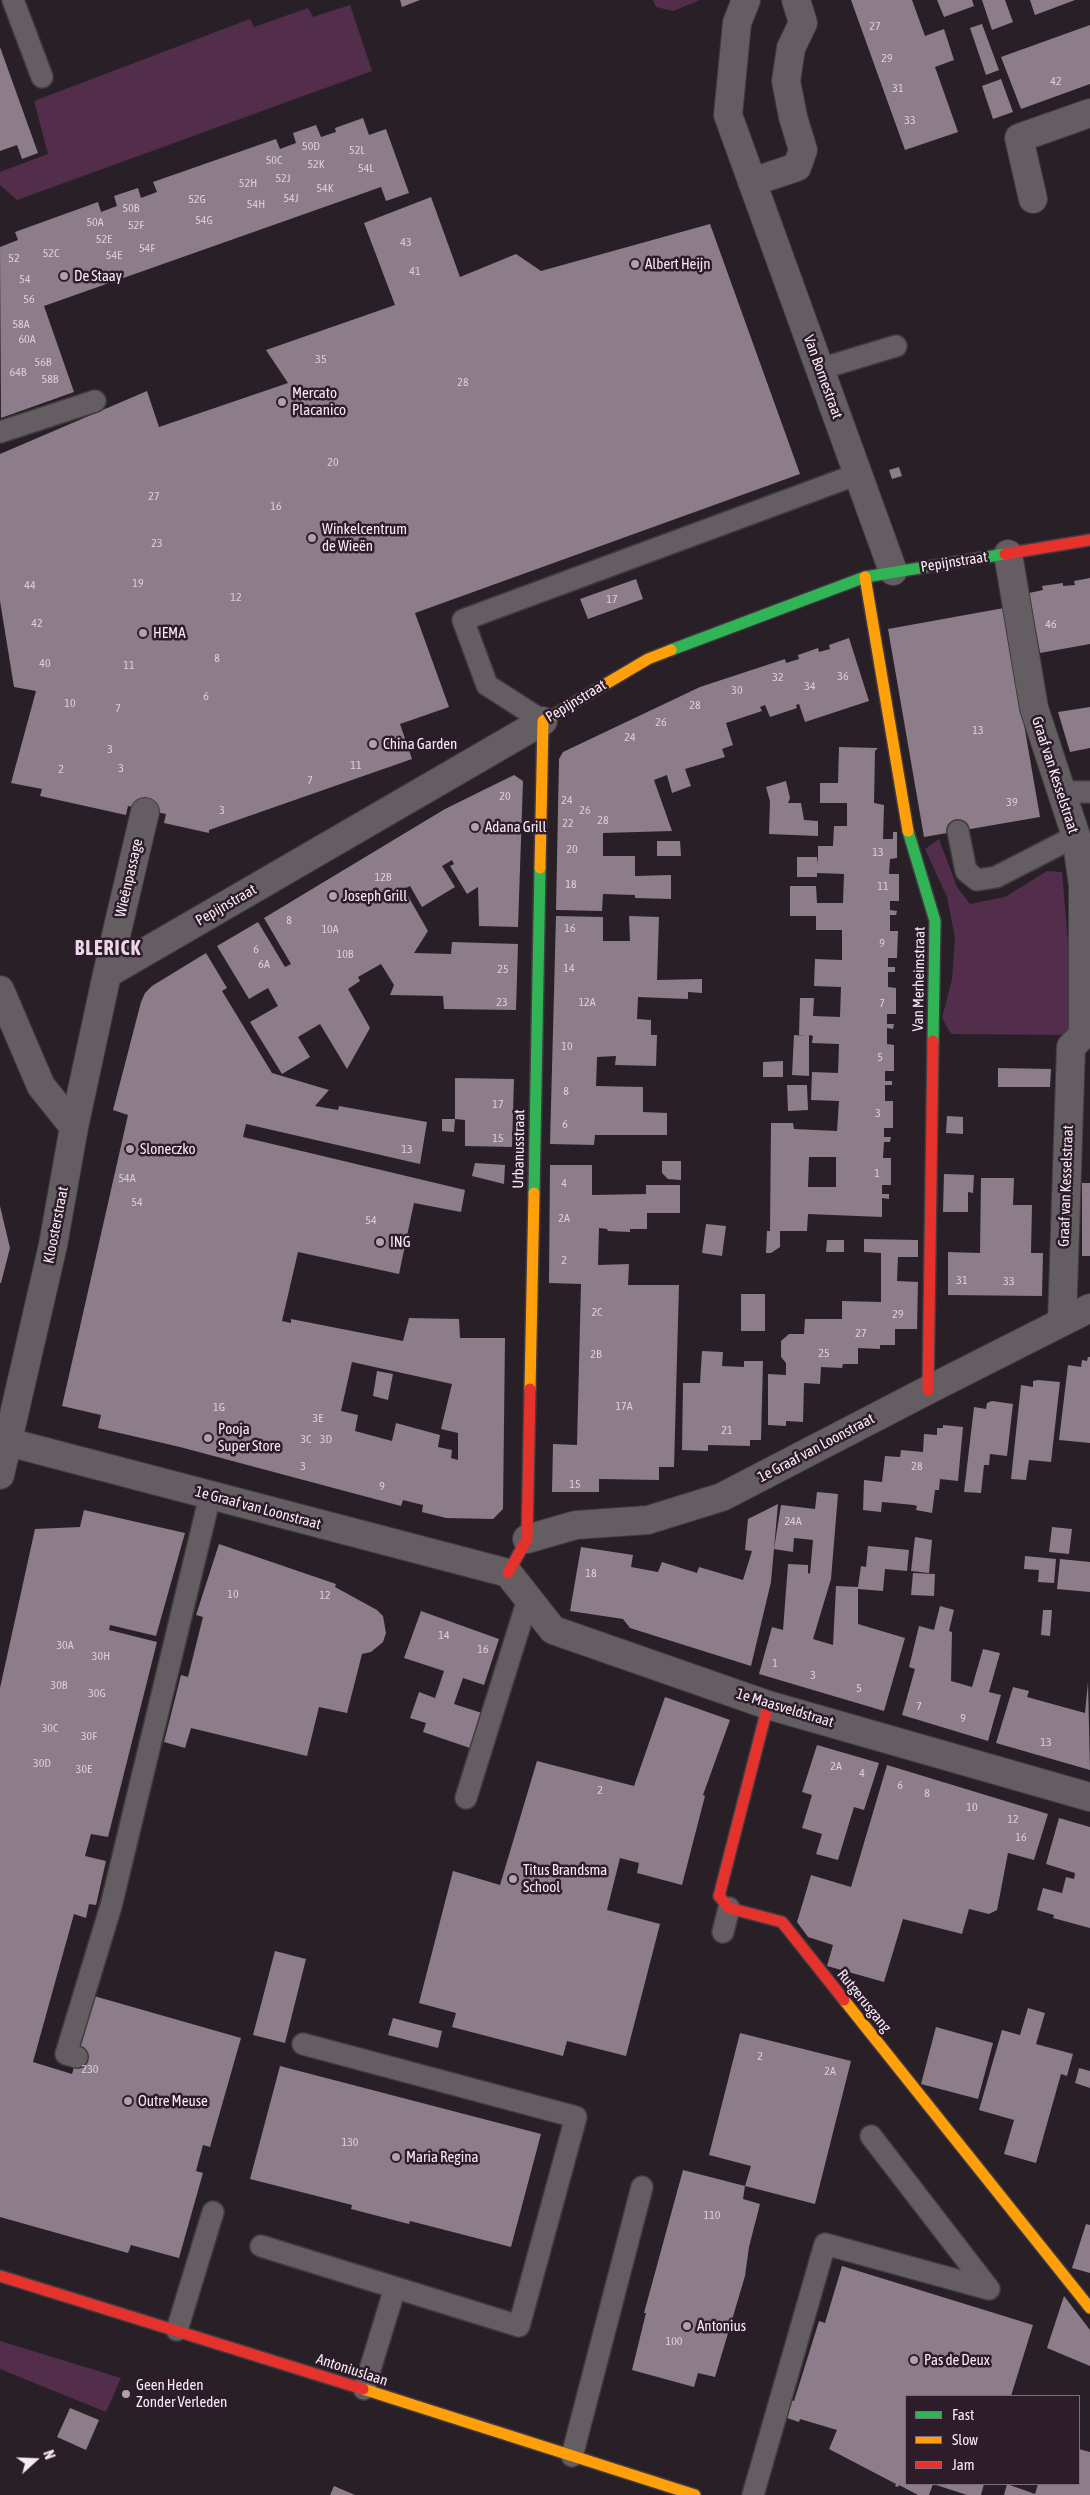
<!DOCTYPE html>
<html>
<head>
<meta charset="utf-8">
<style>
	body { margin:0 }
	#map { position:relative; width:1090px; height:2495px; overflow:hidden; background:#292027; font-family:"Asap Condensed",sans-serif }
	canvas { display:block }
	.legend { position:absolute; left:905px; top:2395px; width:175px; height:90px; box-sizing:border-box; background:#2d1c2a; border:1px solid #7d6e7b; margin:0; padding:6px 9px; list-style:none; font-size:15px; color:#f6eaf4 }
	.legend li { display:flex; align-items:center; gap:10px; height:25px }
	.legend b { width:25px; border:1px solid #7d6e7b }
	.north { position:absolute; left:10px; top:2435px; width:50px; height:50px; -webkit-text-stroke:4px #2d1c2a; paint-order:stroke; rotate:70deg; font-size:14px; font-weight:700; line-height:20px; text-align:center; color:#f6eaf4 }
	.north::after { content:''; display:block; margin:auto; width:18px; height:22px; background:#f6eaf4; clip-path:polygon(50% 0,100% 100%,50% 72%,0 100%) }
</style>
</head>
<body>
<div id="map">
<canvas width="1090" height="2495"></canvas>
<ul class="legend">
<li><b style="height:6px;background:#30b455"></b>Fast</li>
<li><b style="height:6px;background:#ff9f0a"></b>Slow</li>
<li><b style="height:6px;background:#e5322d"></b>Jam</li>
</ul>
<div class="north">N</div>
</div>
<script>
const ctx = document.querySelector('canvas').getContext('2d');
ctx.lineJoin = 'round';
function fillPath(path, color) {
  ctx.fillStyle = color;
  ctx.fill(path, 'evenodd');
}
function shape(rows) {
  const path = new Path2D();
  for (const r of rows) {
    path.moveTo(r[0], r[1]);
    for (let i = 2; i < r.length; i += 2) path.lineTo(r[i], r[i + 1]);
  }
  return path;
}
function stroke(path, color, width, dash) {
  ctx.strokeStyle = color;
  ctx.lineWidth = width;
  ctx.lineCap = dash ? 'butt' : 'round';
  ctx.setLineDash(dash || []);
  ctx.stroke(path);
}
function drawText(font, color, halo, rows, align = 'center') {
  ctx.font = font + ' "Asap Condensed",sans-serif';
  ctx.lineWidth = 5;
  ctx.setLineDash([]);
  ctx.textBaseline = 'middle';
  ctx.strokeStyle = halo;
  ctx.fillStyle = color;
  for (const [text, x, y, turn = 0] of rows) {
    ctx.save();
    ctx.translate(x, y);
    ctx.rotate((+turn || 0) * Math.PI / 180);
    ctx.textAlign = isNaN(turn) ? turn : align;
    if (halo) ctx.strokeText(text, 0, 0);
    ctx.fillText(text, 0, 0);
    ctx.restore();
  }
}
fillPath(shape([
	[653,0,700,0,673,11,656,7],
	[350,5,372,71,17,200,0,185,0,172,48,154,34,101,250,19,254,27,308,8,313,17],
	[939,839,957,887,970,904,1005,897,1047,871,1062,872,1075,1024,1068,1035,951,1034,942,1018,952,979,955,938,947,897,925,849],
	[0,2341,121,2378,106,2412,0,2369]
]), '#522e4c');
fillPath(shape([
	[400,0,420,0,402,7],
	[851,0,912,0,925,36,944,29,954,60,935,67,958,132,905,150],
	[937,0,972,0,974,6,944,17],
	[982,0,1005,0,1013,22,992,30],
	[1030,0,1075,0,1035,15],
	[982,24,999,70,986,75,970,28],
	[1090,25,1090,84,1021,109,1001,57],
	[0,47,38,153,22,159,17,145,0,151],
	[1001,79,1013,112,993,119,982,86],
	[363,118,369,135,386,129,409,193,386,201,381,187,44,306,74,392,1,418,0,247,18,240,15,232,98,202,101,212,117,206,114,196,138,188,141,198,157,192,153,182,276,139,280,149,296,143,293,133,316,125,321,137,336,132,335,128],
	[431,197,460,277,516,254,541,271,710,224,800,474,415,613,449,707,400,724,412,759,209,830,209,833,164,823,166,814,128,806,126,815,40,796,42,789,11,783,36,691,14,687,0,601,0,454,147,391,159,427,288,383,266,350,395,305,364,223],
	[899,467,902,476,892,479,889,470],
	[1090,578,1090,644,1040,653,1029,593,1043,590,1042,586,1063,583,1063,586,1075,585,1074,581],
	[636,579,643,599,588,619,580,599],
	[1004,608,1040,817,924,837,888,629],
	[849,638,869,701,805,722,799,704,796,705,797,708,770,717,765,705,760,707,762,711,726,723,733,745,722,749,725,757,685,769,691,786,672,793,667,775,654,780,672,831,603,833,603,856,635,856,635,876,671,875,671,899,635,898,635,895,603,894,602,911,556,910,559,759,563,752,700,687,785,659,786,663,799,659,798,655,818,648,819,652,830,649,829,645],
	[1090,707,1090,748,1070,752,1058,712],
	[839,747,878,748,875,751,874,803,884,805,883,839,893,839,893,832,897,832,897,858,890,859,889,874,899,874,899,901,890,901,890,910,897,911,896,915,890,915,890,931,898,931,897,958,888,958,888,967,895,967,895,972,888,972,888,987,896,988,896,1014,887,1014,887,1024,894,1024,893,1029,887,1028,887,1044,894,1045,894,1071,885,1071,885,1081,892,1081,892,1085,885,1085,885,1101,893,1101,893,1128,884,1128,884,1137,891,1137,890,1142,884,1142,883,1158,891,1158,891,1185,882,1185,882,1194,889,1194,889,1199,882,1198,882,1217,808,1214,807,1231,780,1231,780,1247,771,1253,766,1253,767,1231,770,1231,771,1123,793,1123,794,1129,837,1131,839,1101,811,1100,812,1072,838,1073,839,1044,812,1043,813,1036,809,1035,809,1076,792,1075,794,1035,806,1036,799,1035,800,998,814,998,813,1016,840,1017,841,987,814,986,815,959,842,960,842,930,816,930,816,916,790,916,790,886,816,886,817,903,843,903,844,874,817,873,817,877,797,877,797,857,817,857,818,864,818,846,833,846,834,826,847,826,847,803,820,803,820,783,838,783],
	[809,1157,836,1157,836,1187,808,1187],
	[514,775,523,781,518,927,479,926,478,887,467,894,450,866,454,864,452,860,442,866,455,887,422,907,410,886,404,889,428,931,414,953,451,954,452,942,518,944,516,1010,444,1009,443,996,390,995,394,985,381,964,358,977,360,981,348,989,370,1028,347,1069,320,1024,298,1037,310,1057,282,1074,250,1022,278,1006,268,988,249,999,217,946,258,922,285,967,291,964,264,918,445,809],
	[786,781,790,798,788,803,801,803,804,820,818,821,818,836,769,834,770,801,766,787],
	[657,841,680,841,681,856,657,856],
	[556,916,603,917,603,941,630,941,629,916,659,917,657,980,702,979,702,993,688,992,688,999,638,997,637,1019,651,1020,651,1035,657,1035,656,1066,615,1065,616,1056,597,1057,596,1086,643,1087,643,1112,667,1113,667,1135,595,1135,594,1145,550,1144],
	[206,953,227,988,222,991,272,1073,329,1090,315,1106,338,1110,339,1106,427,1122,420,1164,246,1124,243,1137,465,1190,461,1212,414,1203,399,1274,298,1252,282,1321,291,1323,291,1319,403,1341,409,1318,459,1319,460,1338,505,1338,503,1509,493,1519,446,1518,422,1512,423,1505,403,1500,401,1506,180,1447,98,1428,101,1415,62,1406,128,1115,113,1110,141,1002,145,993,152,986],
	[352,1362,452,1384,441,1429,458,1433,458,1460,451,1458,452,1450,438,1447,440,1435,396,1423,392,1441,355,1431,358,1415,341,1411],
	[783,1061,783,1077,763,1077,763,1062],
	[998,1068,1051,1069,1050,1087,998,1087],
	[455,1078,514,1079,512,1147,465,1146,465,1120,455,1119],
	[787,1085,807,1085,808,1110,788,1111],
	[947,1116,963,1117,963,1134,946,1133],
	[442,1119,455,1119,454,1132,442,1131],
	[662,1161,681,1161,681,1180,668,1179,662,1173],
	[475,1163,505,1165,504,1184,472,1176],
	[550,1165,592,1165,592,1195,646,1194,646,1185,680,1185,680,1213,647,1213,647,1229,630,1229,630,1232,608,1231,607,1229,599,1228,598,1265,629,1264,628,1285,679,1285,674,1467,659,1467,659,1480,599,1479,599,1492,552,1492,553,1444,577,1445,581,1284,549,1283],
	[944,1174,974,1175,973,1193,968,1192,968,1212,943,1212],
	[981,1178,1014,1178,1013,1205,1032,1205,1031,1253,1043,1253,1042,1296,948,1295,948,1252,980,1253],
	[1082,1183,1090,1183,1090,1256,1082,1256],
	[0,1206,10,1248,1,1283,0,1283],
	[706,1224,726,1226,722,1256,702,1253],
	[864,1239,918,1240,918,1257,898,1257,897,1281,918,1282,917,1329,895,1329,895,1345,880,1345,880,1349,858,1348,858,1364,843,1364,842,1368,821,1367,820,1384,804,1383,803,1422,786,1421,786,1426,768,1425,768,1374,786,1375,786,1363,781,1357,781,1341,789,1334,804,1334,805,1319,842,1319,842,1301,881,1302,881,1253,864,1252],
	[827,1240,844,1240,844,1252,826,1252],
	[741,1294,765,1294,765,1331,741,1331],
	[702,1351,723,1352,722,1366,744,1367,744,1361,763,1361,761,1440,750,1440,750,1446,708,1445,708,1451,682,1450,683,1383,700,1383],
	[1088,1357,1090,1357,1090,1443,1059,1440,1068,1365,1081,1367,1082,1360,1087,1361],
	[377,1371,393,1374,388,1400,373,1396],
	[1038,1380,1060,1382,1051,1462,1029,1460,1026,1480,1011,1479,1021,1385,1033,1387,1033,1381],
	[992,1401,1013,1404,1007,1456,990,1454,989,1465,984,1465,981,1493,964,1492,974,1407,986,1409,987,1403],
	[943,1425,963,1427,958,1481,940,1479,939,1490,935,1490,932,1513,916,1510,917,1506,914,1505,882,1502,881,1512,863,1510,864,1480,882,1482,885,1456,900,1457,901,1450,923,1452,924,1434,937,1435,937,1428,943,1428],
	[817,1492,838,1494,831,1579,813,1639,833,1645,836,1586,858,1587,861,1566,866,1567,868,1546,909,1550,907,1571,885,1569,883,1591,858,1589,858,1624,905,1638,884,1711,759,1674,772,1627,783,1630,788,1564,808,1565,808,1573,810,1574,813,1540,794,1538,793,1552,774,1549,781,1505,815,1509],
	[778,1504,771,1582,751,1666,630,1628,623,1619,570,1611,581,1547,633,1555,631,1567,658,1572,662,1562,697,1573,699,1567,743,1580,752,1551,745,1550,748,1519],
	[84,1510,185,1533,156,1636,110,1625,109,1630,157,1642,108,1837,91,1834,85,1856,106,1861,96,1905,89,1904,86,1918,74,1914,33,2062,72,2074,94,1996,241,2038,210,2147,203,2145,196,2171,203,2173,179,2258,131,2245,128,2253,0,2217,0,1688,35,1529,80,1527],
	[1052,1527,1072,1529,1069,1554,1049,1552],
	[915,1537,932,1540,929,1573,911,1571],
	[219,1544,336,1584,335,1587,377,1610,383,1616,386,1633,383,1642,371,1652,362,1654,347,1713,319,1707,307,1756,191,1728,185,1748,164,1742,181,1675,188,1677,203,1617,196,1615],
	[1025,1556,1056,1559,1054,1583,1038,1582,1039,1570,1024,1569],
	[1060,1559,1090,1562,1090,1592,1057,1589],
	[913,1573,935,1574,934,1596,911,1595],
	[940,1606,954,1610,949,1631,952,1632,951,1681,972,1687,983,1649,1000,1653,989,1692,1001,1695,988,1741,902,1715,915,1669,909,1667,919,1626,934,1630],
	[1043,1610,1052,1610,1050,1636,1041,1635],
	[421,1611,499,1639,484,1685,463,1678,454,1704,482,1713,470,1748,423,1732,426,1723,410,1718,419,1692,435,1698,444,1671,404,1658],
	[1088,1682,1090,1770,996,1743,1013,1687,1029,1691,1027,1697,1085,1713],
	[665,1697,730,1720,703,1795,705,1796,682,1885,637,1873,639,1863,620,1858,607,1910,660,1924,626,2056,567,2041,563,2056,452,2027,456,2013,419,2003,453,1871,500,1885,537,1761,634,1786],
	[817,1745,879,1763,864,1810,854,1807,838,1860,816,1854,822,1834,802,1828,812,1795,802,1792],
	[887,1765,1048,1814,1034,1860,1008,1853,997,1910,989,1914,969,1909,962,1934,903,1919,884,1982,827,1966,833,1945,808,1937,797,1922,811,1875,851,1887],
	[1059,1818,1090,1827,1090,1928,1053,1918,1054,1915,1037,1910,1043,1888,1062,1893,1066,1877,1074,1879,1075,1873,1046,1864],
	[275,1951,306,1959,285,2043,253,2035],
	[1028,2008,1045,2013,1036,2044,1073,2054,1067,2076,1061,2074,1036,2163,1004,2154,1014,2120,979,2110,1002,2030,1020,2035],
	[393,2018,442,2031,438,2048,388,2035],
	[936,2027,993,2043,978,2099,921,2084],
	[740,2033,851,2061,815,2204,745,2186,751,2166,709,2155],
	[280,2066,541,2134,511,2247,410,2221,409,2224,351,2209,352,2205,250,2179],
	[1079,2068,1090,2071,1090,2088,1075,2083],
	[683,2170,745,2186,743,2199,760,2204,749,2247,745,2276,715,2377,698,2373,694,2387,632,2370,646,2313,644,2313],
	[1086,2224,1090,2225,1090,2273,1072,2268],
	[842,2266,1033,2325,1011,2396,906,2396,906,2484,933,2484,929,2495,918,2495,899,2485,898,2487,895,2486,896,2484,829,2449,837,2430,800,2419,799,2422,784,2417,789,2399,794,2401,819,2321,825,2323],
	[1064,2296,1090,2330,1090,2366,1047,2348],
	[70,2408,99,2420,86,2450,57,2437],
	[1079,2449,1090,2452,1090,2495,1004,2495,1007,2484,1035,2494,1038,2484,1079,2484],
	[933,2484,984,2484,981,2495,967,2495],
	[334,2486,355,2495,330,2495]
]), '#8d7c89');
const lane = shape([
	[13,0,42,77],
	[820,369,896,346],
	[0,432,95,401],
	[543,721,487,685,463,620,858,474],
	[1061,792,1090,792],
	[958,831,966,871,977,880,996,877,1076,836],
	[466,1798,528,1599],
	[723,1932,729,1908],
	[77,2057,66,2054,111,1906,210,1496],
	[261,2246,519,2326,576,2117,303,2044],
	[177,2330,213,2212],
	[364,2389,395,2288],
	[572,2456,642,2187],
	[753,2495,825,2244,989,2289,871,2136]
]);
const street = shape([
	[746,0,737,23,728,115,893,571],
	[752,182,797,167,803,150,793,117,786,81,791,48,803,23,796,0],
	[1033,199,1019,138,1090,113],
	[1008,554,1034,708,1076,836,1083,885,1083,1035,1071,1047,1062,1322],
	[107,974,543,721],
	[0,990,41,1086,74,1127],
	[8,1442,508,1573,553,1630,768,1705,1090,1797],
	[0,1475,53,1245,74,1127,107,974,145,812],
	[527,1539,576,1525,648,1520,722,1497,928,1390,1090,1308]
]);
const fast = shape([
	[671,650,865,577,1005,554],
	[908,831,935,921,933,1041],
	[534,1193,540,868]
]);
const slow = shape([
	[865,577,908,831],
	[540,868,543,721,648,659,671,650],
	[530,1389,534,1193],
	[844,2000,1090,2308],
	[363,2389,695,2495]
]);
const jam = shape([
	[1005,554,1090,540],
	[928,1390,933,1041],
	[508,1573,527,1539,530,1389],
	[768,1705,719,1896,729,1908,782,1922,844,2000],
	[0,2276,363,2389]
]);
stroke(lane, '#423b41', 24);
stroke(street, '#423b41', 30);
stroke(fast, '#423b41', 14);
stroke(slow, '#423b41', 14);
stroke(jam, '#423b41', 14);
stroke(lane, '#645d62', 21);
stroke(street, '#645d62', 28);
stroke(fast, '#30b455', 11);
stroke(slow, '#ff9f0a', 11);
stroke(jam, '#e5322d', 11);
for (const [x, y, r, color] of [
	[635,264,5,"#aea3ac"],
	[64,276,5,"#aea3ac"],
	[282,402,5,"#aea3ac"],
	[312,538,5,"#aea3ac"],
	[143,633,5,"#aea3ac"],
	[373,744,5,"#aea3ac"],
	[475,827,5,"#aea3ac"],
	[333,896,5,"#aea3ac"],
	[130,1149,5,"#aea3ac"],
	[380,1242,5,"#aea3ac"],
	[208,1438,5,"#aea3ac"],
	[513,1879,5,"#aea3ac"],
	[128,2101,5,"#aea3ac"],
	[396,2157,5,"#aea3ac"],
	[687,2326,5,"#aea3ac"],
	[914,2360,5,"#aea3ac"],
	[126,2394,5,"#aea3ac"]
]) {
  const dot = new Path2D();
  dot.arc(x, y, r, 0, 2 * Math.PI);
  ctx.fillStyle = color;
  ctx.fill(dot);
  stroke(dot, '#2d1c2a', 2);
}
drawText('12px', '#dcced9', null, [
	["27",875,26],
	["29",887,58],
	["42",1056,81],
	["31",898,88],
	["33",910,120],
	["50D",311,146],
	["52L",357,150],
	["50C",274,160],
	["52K",316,164],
	["54L",366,168],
	["52J",283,178],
	["52H",248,183],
	["54K",325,188],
	["54J",291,198],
	["52G",197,199],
	["54H",256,204],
	["50B",131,208],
	["54G",204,220],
	["50A",95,222],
	["52F",136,225],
	["52E",104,239],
	["43",406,242],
	["54F",147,248],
	["52C",51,253],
	["54E",114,255],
	["52",14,258],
	["41",415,271],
	["54",25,279],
	["56",29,299],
	["58A",21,324],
	["60A",27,339],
	["35",321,359],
	["56B",43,362],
	["64B",18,372],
	["58B",50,379],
	["28",463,382],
	["20",333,462],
	["27",154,496],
	["16",276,506],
	["23",157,543],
	["19",138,583],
	["44",30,585],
	["12",236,597],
	["17",612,599],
	["42",37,623],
	["46",1051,624],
	["8",217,658],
	["40",45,663],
	["11",129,665],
	["36",843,676],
	["32",778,677],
	["34",810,686],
	["30",737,690],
	["6",206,696],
	["10",70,703],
	["28",695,705],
	["7",118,708],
	["26",661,722],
	["13",978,730],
	["24",630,737],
	["3",110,749],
	["11",356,765],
	["3",121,768],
	["2",61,769],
	["7",310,780],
	["20",505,796],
	["24",567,800],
	["39",1012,802],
	["3",222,810],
	["26",585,810],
	["28",603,820],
	["22",568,823],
	["20",572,849],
	["13",878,852],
	["12B",383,877],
	["18",571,884],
	["11",883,886],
	["8",289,920],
	["16",570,928],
	["10A",330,929],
	["9",882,943],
	["6",256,949],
	["10B",345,954],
	["6A",264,964],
	["14",569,968],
	["25",503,969],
	["23",502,1002],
	["12A",587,1002],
	["7",882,1003],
	["10",567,1046],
	["5",880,1057],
	["8",566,1091],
	["17",498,1104],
	["3",878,1113],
	["6",565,1124],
	["15",498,1138],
	["13",407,1149],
	["1",877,1173],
	["54A",127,1178],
	["4",564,1183],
	["54",137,1202],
	["2A",564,1218],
	["54",371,1220],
	["2",564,1260],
	["31",962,1280],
	["33",1009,1281],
	["2C",597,1312],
	["29",898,1314],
	["27",861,1333],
	["25",824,1353],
	["2B",596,1354],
	["17A",624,1406],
	["1G",219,1407],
	["3E",318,1418],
	["21",727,1430],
	["3C",306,1439],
	["3D",326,1439],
	["3",303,1466],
	["28",917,1466],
	["15",575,1484],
	["9",382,1486],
	["24A",793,1521],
	["18",591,1573],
	["10",233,1594],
	["12",325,1595],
	["14",444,1635],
	["30A",65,1645],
	["16",483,1649],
	["30H",101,1656],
	["1",775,1663],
	["3",813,1675],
	["30B",59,1685],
	["5",859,1688],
	["30G",97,1693],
	["7",919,1706],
	["9",963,1718],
	["30C",50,1728],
	["30F",89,1736],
	["13",1046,1742],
	["30D",42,1763],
	["2A",836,1766],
	["30E",84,1769],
	["4",862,1773],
	["6",900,1785],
	["2",600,1790],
	["8",927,1793],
	["10",972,1807],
	["12",1013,1819],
	["16",1021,1837],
	["2",760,2056],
	["230",90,2069],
	["2A",830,2071],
	["130",350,2142],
	["110",712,2215],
	["100",674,2341]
]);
drawText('15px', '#f6eaf4', '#2d1c2a', [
	["Albert Heijn",645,264],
	["De Staay",74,276],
	["Mercato",292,393],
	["Placanico",292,410],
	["Winkelcentrum",322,529],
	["de Wieën",322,546],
	["HEMA",153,633],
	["China Garden",383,744],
	["Adana Grill",485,827],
	["Joseph Grill",343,896],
	["Sloneczko",140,1149],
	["ING",390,1242],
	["Pooja",218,1429],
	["Super Store",218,1446],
	["Titus Brandsma",523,1870],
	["School",523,1887],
	["Outre Meuse",138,2101],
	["Maria Regina",406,2157],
	["Antonius",697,2326],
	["Pas de Deux",924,2360],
	["Geen Heden",136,2385],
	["Zonder Verleden",136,2402]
], 'left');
drawText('15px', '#f6eaf4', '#2d1c2a', [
	["Van Bornestraat",823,377,70],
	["Pepijnstraat",954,562,-9],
	["Pepijnstraat",576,701,-31],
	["Graaf van Kesselstraat",1055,775,72],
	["Wieënpassage",129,878,-77],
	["Pepijnstraat",226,905,-30],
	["Van Merheimstraat",919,979,-89],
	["Urbanusstraat",519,1149,-89],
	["Graaf van Kesselstraat",1066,1186,-88],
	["Kloosterstraat",56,1225,-79],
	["1e Graaf van Loonstraat",816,1448,-28],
	["1e Graaf van Loonstraat",258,1508,15],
	["1e Maasveldstraat",785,1708,17],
	["Rutgerusgang",864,2001,51],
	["Antoniuslaan",352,2370,18]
]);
ctx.letterSpacing = '1px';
drawText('bold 20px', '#eed6e9', '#2d1c2a', [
	["BLERICK",108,949]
]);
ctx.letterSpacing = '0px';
</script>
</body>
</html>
